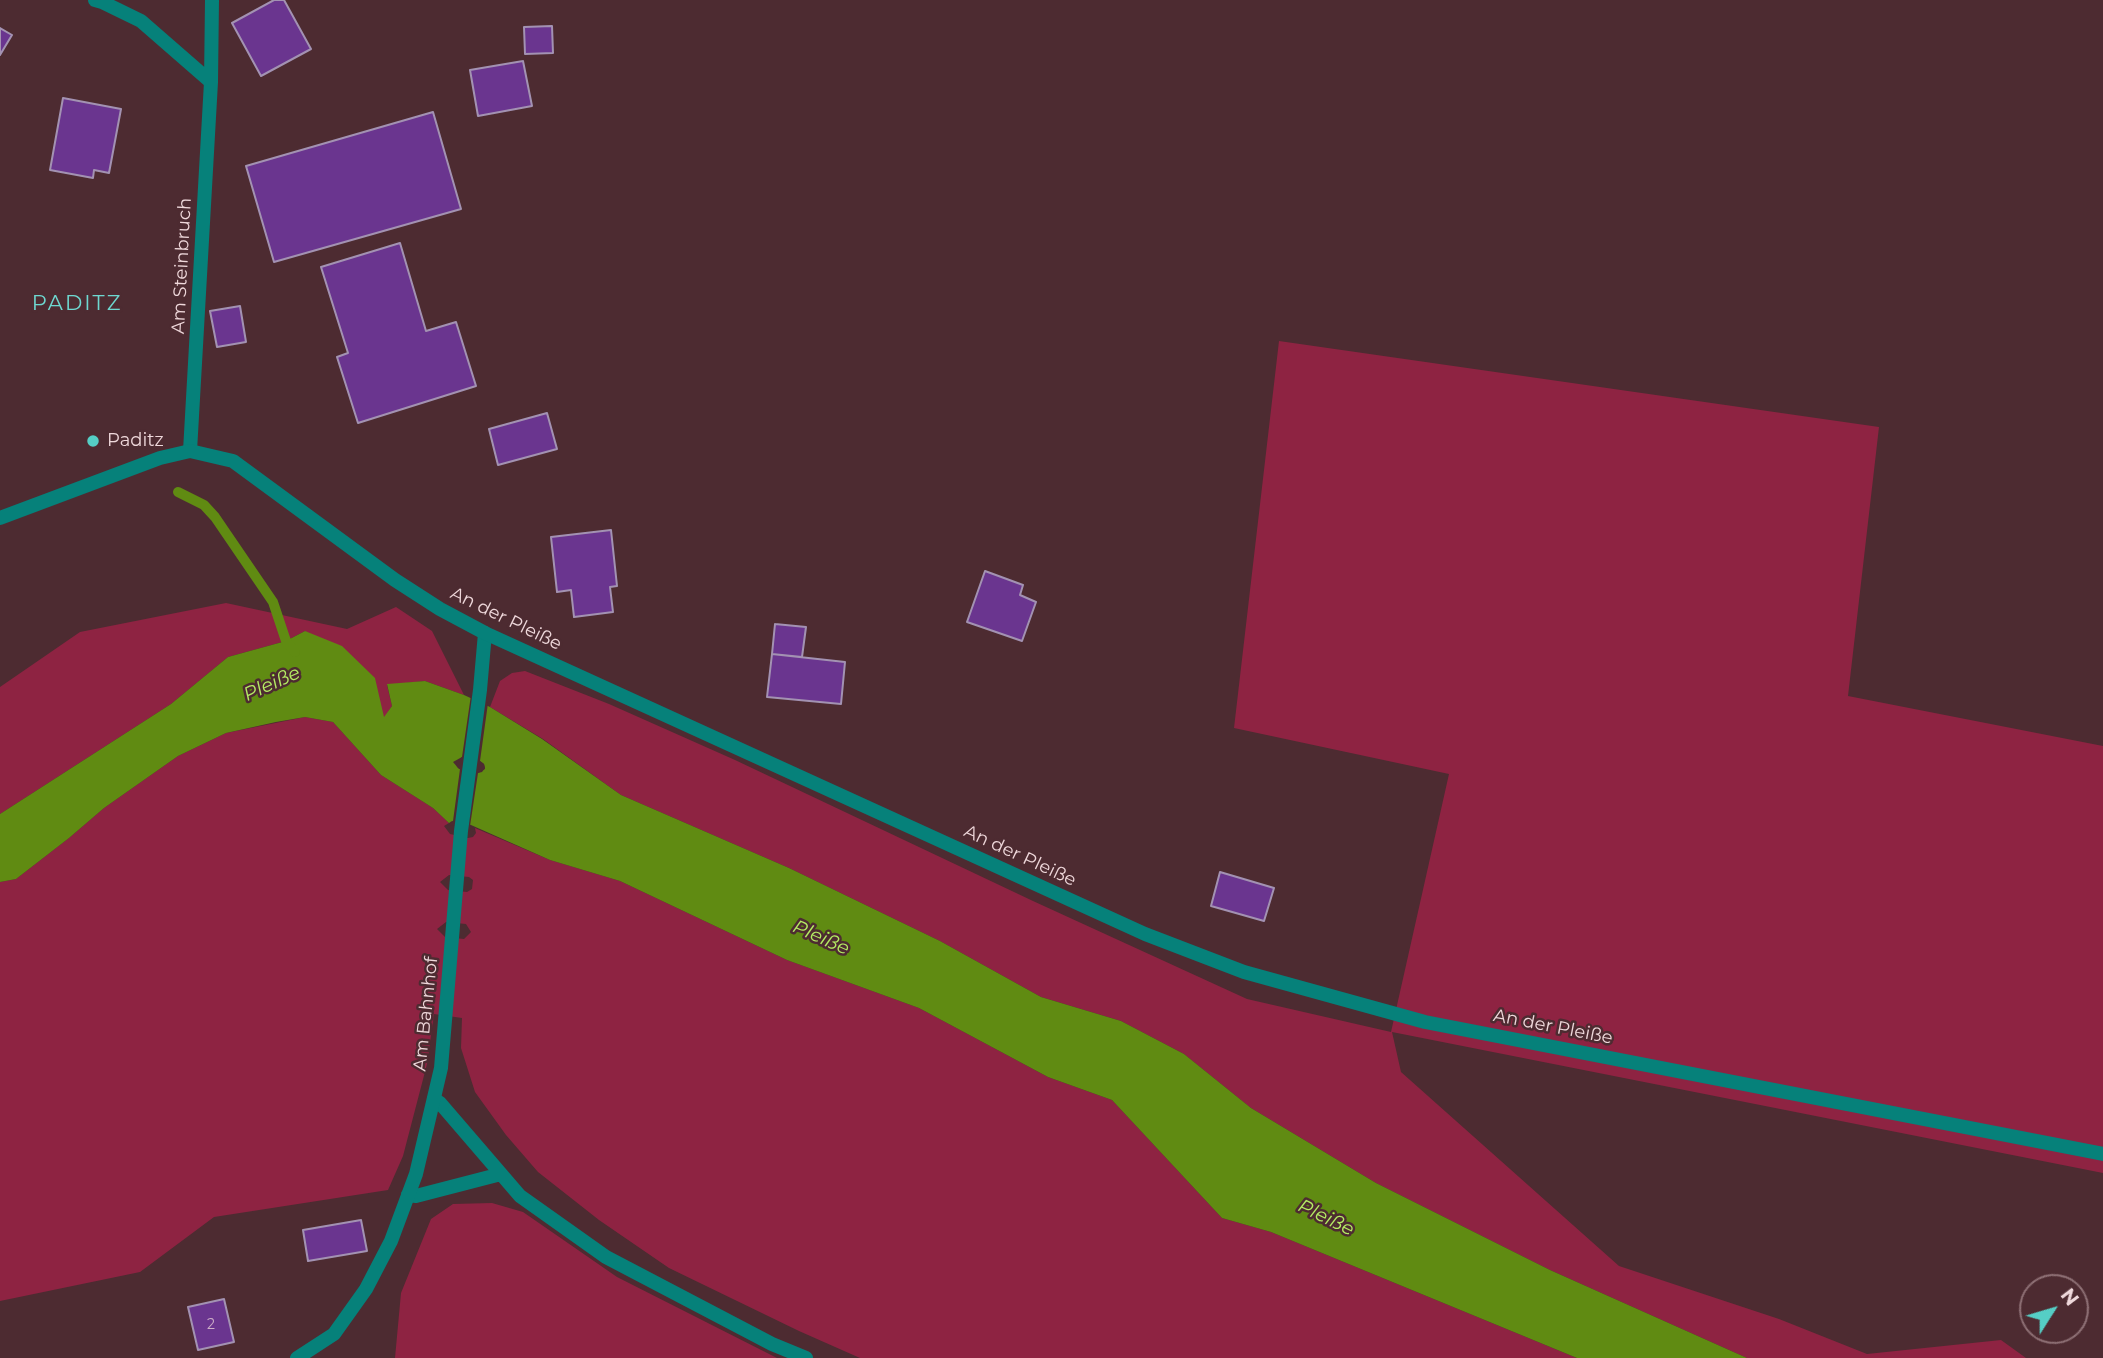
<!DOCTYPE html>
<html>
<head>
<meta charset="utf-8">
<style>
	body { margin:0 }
	#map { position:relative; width:2103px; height:1358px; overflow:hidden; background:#4d2b31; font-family:Montserrat,sans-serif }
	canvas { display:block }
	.north { position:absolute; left:2019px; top:1274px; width:70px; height:70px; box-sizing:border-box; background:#4d2b31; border:2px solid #8e7075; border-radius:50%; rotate:53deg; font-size:19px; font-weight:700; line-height:28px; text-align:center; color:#efd8db }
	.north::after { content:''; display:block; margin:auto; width:24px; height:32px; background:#55cec5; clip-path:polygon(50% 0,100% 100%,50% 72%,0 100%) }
</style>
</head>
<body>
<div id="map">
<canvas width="2103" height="1358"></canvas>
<div class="north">N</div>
</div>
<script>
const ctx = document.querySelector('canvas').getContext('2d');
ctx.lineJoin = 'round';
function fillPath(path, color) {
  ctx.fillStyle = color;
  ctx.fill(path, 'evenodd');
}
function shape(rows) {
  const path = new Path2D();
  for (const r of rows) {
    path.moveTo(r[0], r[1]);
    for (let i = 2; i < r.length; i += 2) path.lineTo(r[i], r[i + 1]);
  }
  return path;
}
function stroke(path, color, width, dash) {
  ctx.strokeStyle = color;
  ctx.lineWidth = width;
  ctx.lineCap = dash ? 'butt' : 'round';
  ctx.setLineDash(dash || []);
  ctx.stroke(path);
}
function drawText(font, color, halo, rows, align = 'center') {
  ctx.font = font + ' Montserrat,sans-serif';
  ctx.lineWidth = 5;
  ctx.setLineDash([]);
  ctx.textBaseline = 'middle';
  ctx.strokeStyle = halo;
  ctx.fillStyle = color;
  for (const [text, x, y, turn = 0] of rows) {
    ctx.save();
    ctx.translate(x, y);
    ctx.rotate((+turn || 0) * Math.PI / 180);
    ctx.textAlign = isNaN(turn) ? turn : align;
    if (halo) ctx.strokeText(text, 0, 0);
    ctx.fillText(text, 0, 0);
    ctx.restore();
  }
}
fillPath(shape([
	[1279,341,1879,427,1848,696,2103,746,2103,1173,1392,1032,1401,1072,1619,1266,1779,1319,1867,1354,2001,1340,2026,1358,1747,1358,1550,1270,1376,1183,1251,1108,1184,1054,1121,1021,1041,997,940,941,789,868,621,795,543,739,490,707,500,681,512,673,525,671,609,704,735,760,1033,901,1247,999,1391,1032,1449,774,1234,728],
	[226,603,347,629,396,607,432,631,464,695,425,681,387,685,392,706,384,718,305,631,286,641,228,657,171,704,0,814,0,687,80,632],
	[305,717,333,722,381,775,433,808,449,823,444,826,450,834,468,838,473,837,476,833,475,828,550,860,620,881,787,960,919,1008,1048,1077,1112,1100,1222,1218,1271,1232,1577,1358,860,1358,799,1331,669,1268,599,1220,538,1172,506,1135,475,1092,461,1048,462,1018,434,1014,427,1064,403,1156,388,1190,214,1217,140,1272,0,1301,0,882,16,879,69,838,104,808,178,756,226,733],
	[449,875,469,877,473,880,472,889,467,892,448,890,440,882],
	[446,922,466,924,471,932,464,939,445,937,437,929],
	[492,1203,523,1212,617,1277,777,1358,395,1358,401,1293,431,1219,453,1204]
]), '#8e2342');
fillPath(shape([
	[305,631,342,646,375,678,384,717,392,706,387,684,425,681,464,695,490,707,542,739,621,795,789,868,940,941,1041,997,1121,1021,1184,1054,1251,1108,1376,1183,1550,1270,1747,1358,1577,1358,1271,1232,1222,1218,1112,1100,1048,1077,919,1008,787,960,620,881,550,860,471,825,452,821,449,823,433,808,381,775,333,722,305,717,276,722,226,733,178,756,104,808,69,838,16,879,0,882,0,814,171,704,228,657,286,641],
	[462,757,480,761,484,764,485,768,482,772,478,773,459,769,453,762]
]), '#608b12');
fillPath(shape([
	[471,695,488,703,480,761,484,764,485,769,478,773,470,826,474,829,475,832,453,825,447,826,453,821,460,769,457,767,456,762,462,757]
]), '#4d2b31');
stroke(shape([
	[178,492,204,505,215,517,273,602,286,641,295,652]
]), '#608b12', 10);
const building = shape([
	[274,0,284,0,311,49,261,76,232,23,274,0],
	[552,26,553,53,525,54,524,27,552,26],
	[0,28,12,35,0,55,0,28],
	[523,61,532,106,478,116,470,70,523,61],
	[63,98,121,109,109,173,94,170,93,178,50,170,63,98],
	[433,112,461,209,274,262,246,166,433,112],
	[400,243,426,331,456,322,476,386,358,423,337,357,348,353,321,267,400,243],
	[240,306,246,342,217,347,210,311,240,306],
	[547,413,557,449,498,465,489,429,547,413],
	[611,530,617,586,610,587,613,612,574,617,571,590,557,592,551,537,611,530],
	[985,571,1023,585,1020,595,1036,602,1022,641,967,622,985,571],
	[775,624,806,627,802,657,772,654,775,624],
	[772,654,845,662,841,704,767,697,772,654],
	[1220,872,1274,888,1264,921,1211,906,1220,872],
	[361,1220,367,1251,308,1261,303,1230,361,1220],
	[224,1299,234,1342,198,1350,188,1307,224,1299]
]);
fillPath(building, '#6a358f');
stroke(building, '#a392b2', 2);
stroke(shape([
	[434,1099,440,1103,520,1196,606,1257,772,1344,806,1358],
	[408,1195,416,1196,501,1174]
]), '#06817a', 14);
stroke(shape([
	[95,0,102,2,141,21,211,82],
	[190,451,211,82,212,0],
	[297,1358,334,1334,366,1289,391,1241,416,1174,441,1068,461,831,480,690,485,633]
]), '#06817a', 14);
stroke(shape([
	[0,518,160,458,190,451,233,461,395,580,440,609,485,633,1145,934,1244,972,1425,1022,2103,1154]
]), '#06817a', 14);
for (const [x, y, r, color] of [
	[93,441,7,"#55cec5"]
]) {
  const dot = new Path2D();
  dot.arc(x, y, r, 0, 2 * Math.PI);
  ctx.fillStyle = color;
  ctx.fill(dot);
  stroke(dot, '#4d2b31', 2.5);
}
drawText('14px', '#ceafc8', null, [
	["2",211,1325]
]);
drawText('18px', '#efd8db', '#4d2b31', [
	["Am Steinbruch",182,266,-87],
	["An der Pleiße",506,619,26],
	["An der Pleiße",1020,856,25],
	["Am Bahnhof",426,1014,-84],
	["An der Pleiße",1553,1027,11]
]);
drawText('18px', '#efd8db', '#4d2b31', [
	["Paditz",107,441]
], 'left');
drawText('italic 19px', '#b5ed64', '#4d2b31', [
	["Pleiße",272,684,-24],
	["Pleiße",821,938,24],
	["Pleiße",1326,1218,26]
]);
ctx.letterSpacing = '2px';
drawText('21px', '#6ed8d0', '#4d2b31', [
	["PADITZ",77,304]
]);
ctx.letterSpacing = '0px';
</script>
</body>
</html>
